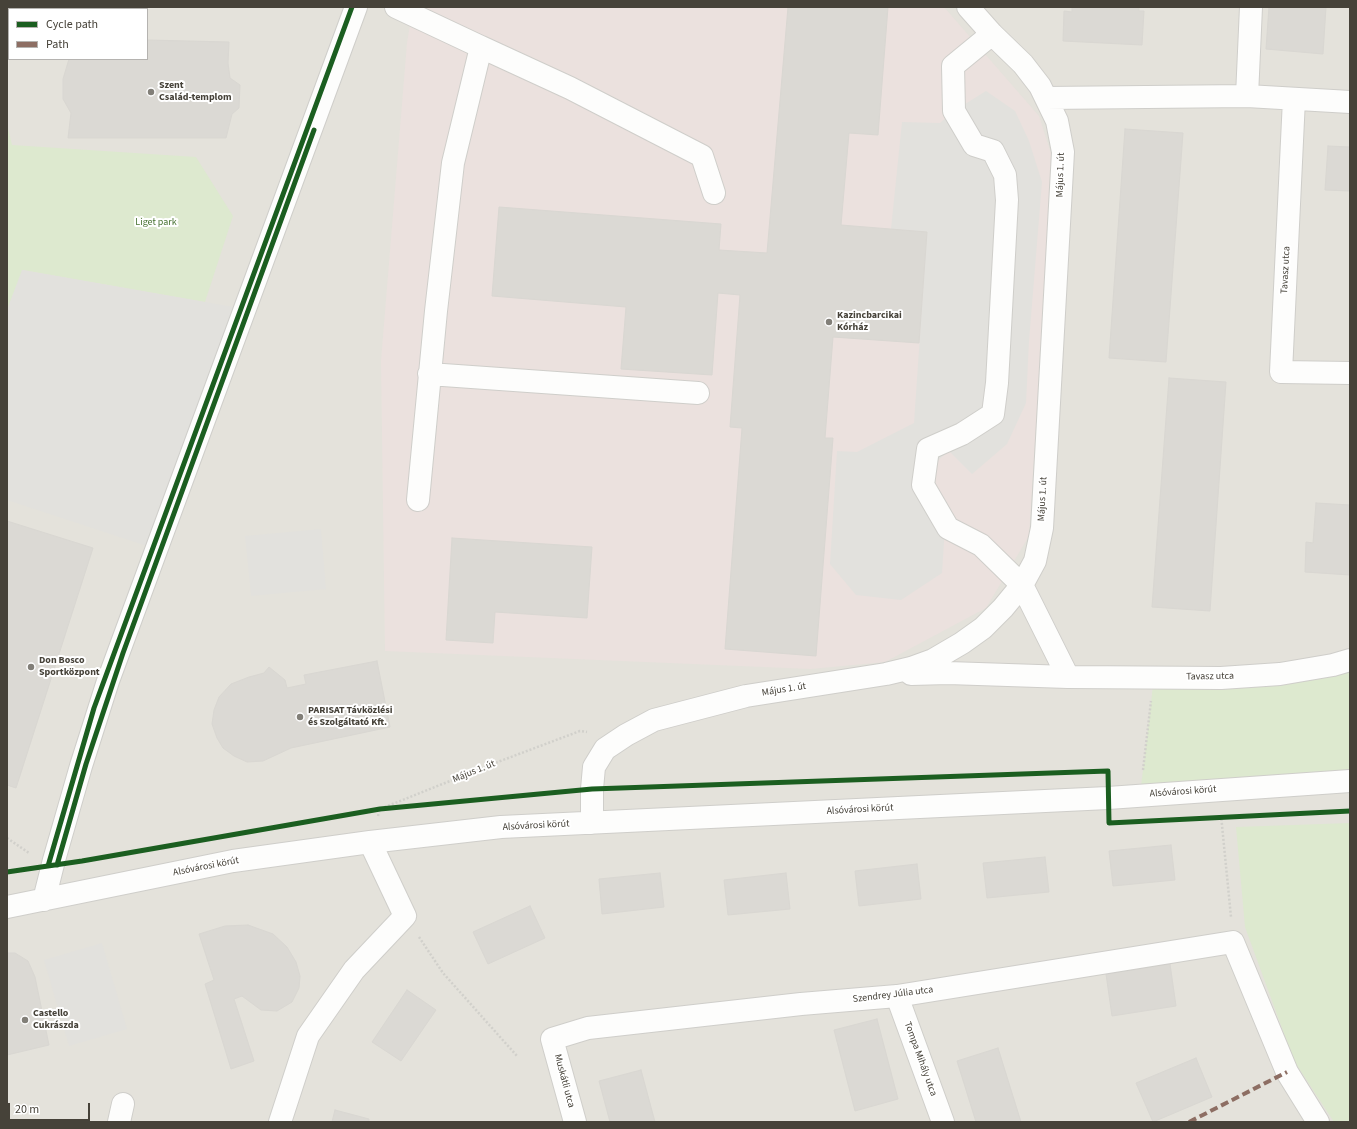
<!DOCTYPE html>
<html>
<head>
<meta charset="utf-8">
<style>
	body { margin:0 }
	#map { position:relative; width:1357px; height:1129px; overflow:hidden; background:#f1f0ec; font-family:"Source Sans 3",sans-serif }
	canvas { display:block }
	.frame { position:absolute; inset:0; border:8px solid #464239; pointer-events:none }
	.legend { position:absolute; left:8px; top:8px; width:140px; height:52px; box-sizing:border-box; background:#fff; border:1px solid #b5b3b0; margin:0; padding:5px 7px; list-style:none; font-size:12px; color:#464239 }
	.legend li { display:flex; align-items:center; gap:8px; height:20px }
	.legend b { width:20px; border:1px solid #b5b3b0 }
	.scale { position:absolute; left:8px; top:1103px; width:82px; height:18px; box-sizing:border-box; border:2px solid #464239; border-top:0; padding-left:5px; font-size:12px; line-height:14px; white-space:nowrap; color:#464239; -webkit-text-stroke:3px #fff; paint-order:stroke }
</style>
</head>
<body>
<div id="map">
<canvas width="1357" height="1129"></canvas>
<div class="frame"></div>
<ul class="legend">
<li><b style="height:5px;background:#1b5e20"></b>Cycle path</li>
<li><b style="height:5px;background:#8d6e63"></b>Path</li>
</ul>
<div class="scale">20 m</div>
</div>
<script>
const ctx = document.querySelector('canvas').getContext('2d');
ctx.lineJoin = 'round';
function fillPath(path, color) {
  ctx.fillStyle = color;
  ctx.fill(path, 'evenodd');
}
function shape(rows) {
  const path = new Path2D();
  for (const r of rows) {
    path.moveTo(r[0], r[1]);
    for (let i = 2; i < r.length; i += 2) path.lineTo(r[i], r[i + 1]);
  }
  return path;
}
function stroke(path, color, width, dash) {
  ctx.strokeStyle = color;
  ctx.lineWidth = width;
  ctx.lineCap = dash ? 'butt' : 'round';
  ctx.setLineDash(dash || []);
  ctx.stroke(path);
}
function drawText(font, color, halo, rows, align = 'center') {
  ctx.font = font + ' "Source Sans 3",sans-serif';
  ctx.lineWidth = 4;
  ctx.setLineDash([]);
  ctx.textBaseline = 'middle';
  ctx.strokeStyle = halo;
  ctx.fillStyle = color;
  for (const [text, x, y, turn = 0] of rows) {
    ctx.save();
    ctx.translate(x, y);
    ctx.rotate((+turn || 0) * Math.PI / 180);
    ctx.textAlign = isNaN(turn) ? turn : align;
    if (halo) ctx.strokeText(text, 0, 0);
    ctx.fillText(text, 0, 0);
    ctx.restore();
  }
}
fillPath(shape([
	[7,7,1350,7,1350,1122,7,1122],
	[9,9,147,9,147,59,9,59]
]), '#e4e2db');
fillPath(shape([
	[413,7,944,7,1039,116,1053,160,1029,536,986,608,885,662,811,669,385,651,381,361,407,43]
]), '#ebe1de');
fillPath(shape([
	[7,124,12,145,196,157,233,216,205,302,23,270,7,310],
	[1350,660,1350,781,1140,795,1154,677],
	[1350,823,1350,1122,1334,1122,1294,1061,1245,927,1236,827]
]), '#dde9cf');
fillPath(shape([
	[986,91,1015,111,1029,141,1042,182,1029,341,1026,403,1007,444,972,474,949,451,937,461,935,485,946,510,942,573,901,600,856,595,830,564,837,451,857,452,914,423,927,232,891,229,902,122,940,123,954,111],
	[22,270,245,309,156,549,7,500,7,310],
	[321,529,326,589,251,596,245,536],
	[102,943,127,1029,69,1046,44,960]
]), '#e2e1dd');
const building = shape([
	[788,7,888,7,878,135,849,133,841,225,927,232,919,343,833,337,825,438,833,438,816,656,725,649,742,428,730,427,740,295,718,293,712,375,621,369,626,307,492,296,499,207,721,224,719,250,767,253,788,7],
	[1072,7,1139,7,1139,11,1144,11,1142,45,1063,41,1064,11,1072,12,1072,7],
	[1269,7,1326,7,1323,54,1266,49,1269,7],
	[147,40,229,42,228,63,230,78,240,85,239,108,232,114,226,138,68,138,71,113,63,99,63,79,69,59,147,59,147,40],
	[1125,129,1183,133,1166,362,1109,358,1125,129],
	[1328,146,1350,147,1350,191,1325,190,1328,146],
	[1169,378,1226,382,1210,611,1152,607,1169,378],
	[1316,503,1350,505,1350,575,1305,572,1306,542,1313,543,1316,503],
	[7,521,93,548,16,788,7,785,7,521],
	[452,538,592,547,587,618,495,612,493,643,446,640,452,538],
	[377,661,390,727,291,748,263,761,247,762,234,756,223,748,217,738,212,724,214,710,219,697,231,684,249,677,264,673,269,667,285,680,287,688,306,684,304,675,377,661],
	[1171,845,1175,880,1113,886,1109,851,1171,845],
	[1045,857,1049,892,987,898,983,863,1045,857],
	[917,864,921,899,859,906,855,871,917,864],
	[660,873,664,907,602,914,599,879,660,873],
	[786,873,790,909,728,915,724,880,786,873],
	[530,906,545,938,488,964,473,932,530,906],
	[248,925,273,934,287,947,296,962,300,976,299,988,292,1002,277,1011,261,1010,242,996,234,999,254,1061,231,1069,205,984,214,980,199,934,225,926,248,925],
	[7,953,15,953,28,961,35,977,49,1045,7,1055,7,953],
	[1170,964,1176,1006,1112,1016,1106,974,1170,964],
	[407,990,436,1010,401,1061,372,1042,407,990],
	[877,1019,898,1099,855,1111,834,1030,877,1019],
	[998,1048,1021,1122,976,1122,957,1061,998,1048],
	[1196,1058,1212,1097,1153,1122,1136,1083,1196,1058],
	[641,1070,655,1122,610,1122,599,1081,641,1070],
	[335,1110,369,1119,369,1122,332,1122,335,1110]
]);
fillPath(building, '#dbd9d4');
stroke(building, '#d9d7d2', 1);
const minor = shape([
	[396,7,481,47,453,163,436,311,418,500],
	[992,34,953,66,954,111,974,145,993,151,1005,175,1007,200,997,383,993,414,962,434,928,449,923,485,948,528,981,545,1022,585,1068,677],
	[481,47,570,88,702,156,714,193],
	[1247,96,1251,7],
	[1046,98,1247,96,1350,102],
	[1294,99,1281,372,1350,373],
	[429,374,698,393],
	[911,674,948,673,1068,677,1221,678,1280,674,1333,665,1350,660],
	[592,823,592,789,594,767,605,749,626,735,654,720,746,696,886,674,911,668,933,660,962,643,983,628,1003,608,1022,585,1035,561,1042,528,1063,152,1057,121,1040,86,1023,64,992,34,968,7],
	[44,900,54,860,81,766,108,681,356,7],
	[7,907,233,861,370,842,501,827,1108,798,1350,781],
	[897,996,943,1122],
	[119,1122,123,1104],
	[280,1122,308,1036,354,970,405,916,370,842],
	[575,1122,552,1039,588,1028,801,1004,897,996,1233,942,1287,1072,1318,1122]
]);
stroke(minor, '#cfceca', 24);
stroke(shape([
	[1143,770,1151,701],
	[1221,815,1231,917],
	[378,816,380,809,495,763,580,731,587,732],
	[7,838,29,853],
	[419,937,443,973,517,1056]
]), '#d1d0cb', 2.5, [2, 2]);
stroke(minor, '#fdfdfc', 22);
stroke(shape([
	[1189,1122,1287,1072]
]), '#8d6e63', 4, [8, 4]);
stroke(shape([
	[57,865,86,764,123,653,314,130],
	[48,866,94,708,352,7],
	[7,872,82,861,380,809,592,789,1108,771,1109,823,1350,811]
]), '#1b5e20', 5);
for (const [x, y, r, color] of [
	[151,92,4,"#827f78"],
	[829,322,4,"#827f78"],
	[31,667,4,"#827f78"],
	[300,717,4,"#827f78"],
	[25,1020,4,"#827f78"]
]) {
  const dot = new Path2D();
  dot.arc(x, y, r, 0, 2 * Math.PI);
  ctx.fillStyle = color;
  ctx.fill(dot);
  stroke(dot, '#fff', 1.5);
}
drawText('bold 10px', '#464239', '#fff', [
	["Szent",159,86],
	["Család-templom",159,98],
	["Kazincbarcikai",837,316],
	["Kórház",837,328],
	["Don Bosco",39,661],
	["Sportközpont",39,673],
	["PARISAT Távközlési",308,711],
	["és Szolgáltató Kft.",308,723],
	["Castello",33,1014],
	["Cukrászda",33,1026]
], 'left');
drawText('10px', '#464239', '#fff', [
	["Május 1. út",1061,175,-88],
	["Tavasz utca",1286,270,-87],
	["Május 1. út",1043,499,-87],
	["Tavasz utca",1210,677,-1],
	["Május 1. út",784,690,-9],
	["Május 1. út",474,772,-22],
	["Alsóvárosi körút",1183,792,-4],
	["Alsóvárosi körút",860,810,-3],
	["Alsóvárosi körút",536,826,-3],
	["Alsóvárosi körút",206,867,-11],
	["Szendrey Júlia utca",893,995,-7],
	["Tompa Mihály utca",920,1059,70],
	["Muskátli utca",564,1081,75]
]);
drawText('10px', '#477232', '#fff', [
	["Liget park",156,223]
]);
</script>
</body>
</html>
